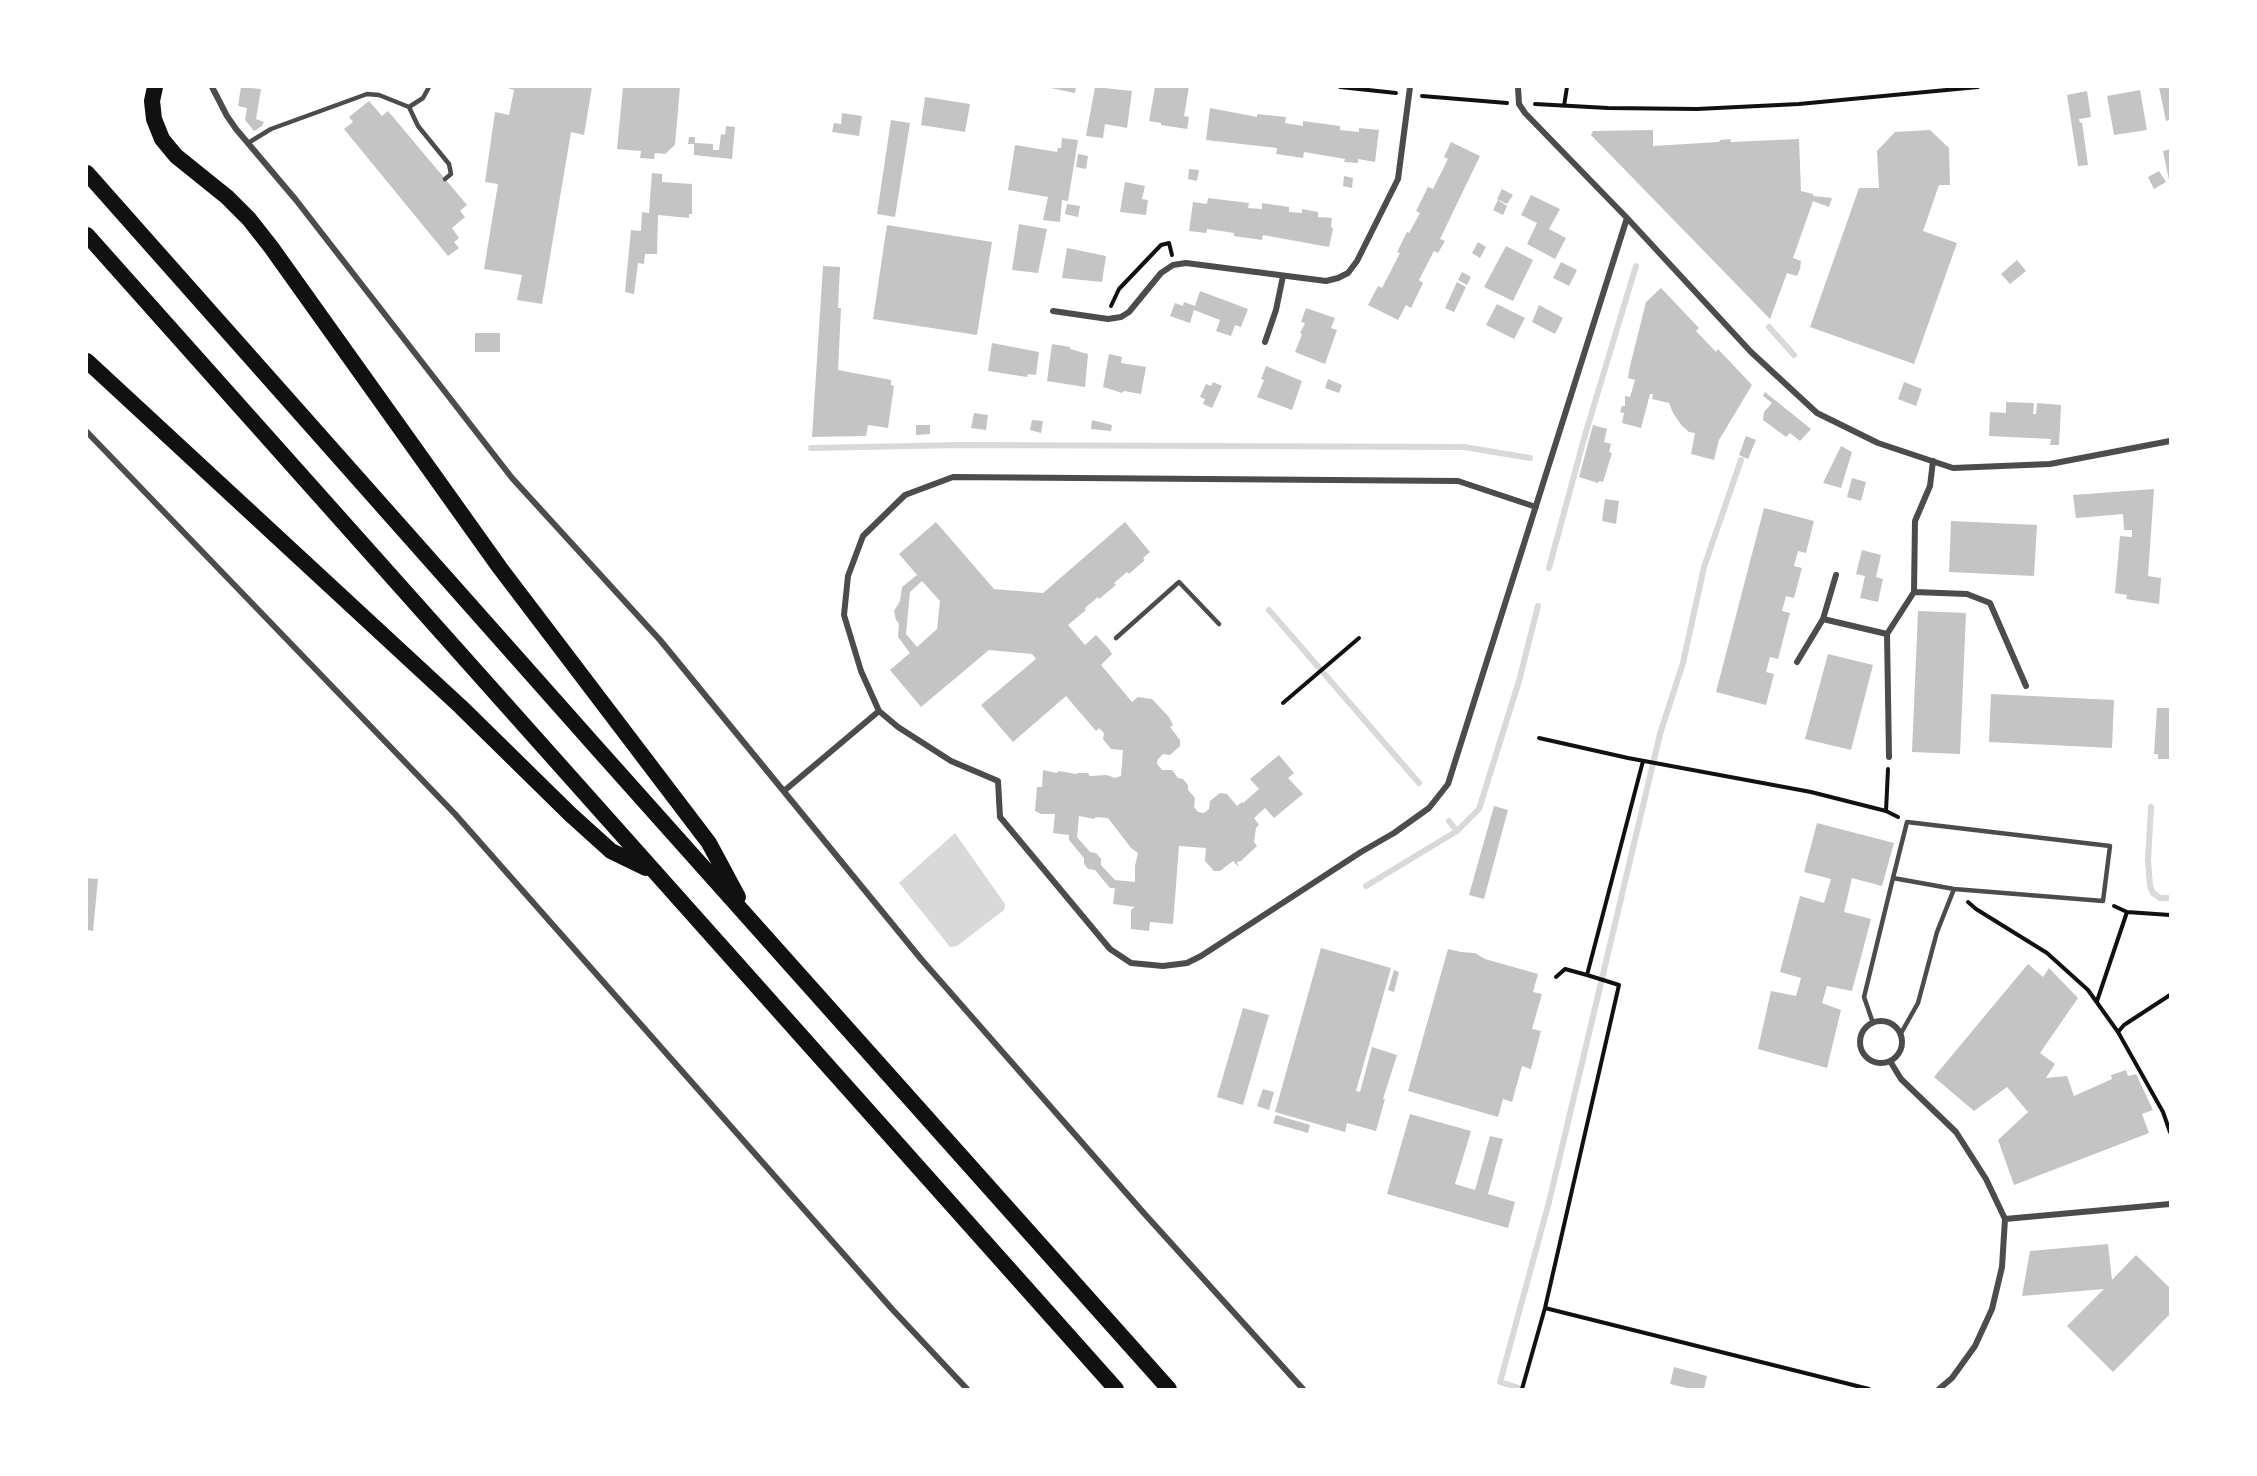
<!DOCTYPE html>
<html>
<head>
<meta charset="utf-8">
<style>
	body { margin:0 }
	#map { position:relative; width:2257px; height:1476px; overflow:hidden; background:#fff; font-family:Commissioner,sans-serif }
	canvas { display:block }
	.frame { position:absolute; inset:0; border:88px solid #fff; pointer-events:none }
</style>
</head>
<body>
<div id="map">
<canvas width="2257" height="1476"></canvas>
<div class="frame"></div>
</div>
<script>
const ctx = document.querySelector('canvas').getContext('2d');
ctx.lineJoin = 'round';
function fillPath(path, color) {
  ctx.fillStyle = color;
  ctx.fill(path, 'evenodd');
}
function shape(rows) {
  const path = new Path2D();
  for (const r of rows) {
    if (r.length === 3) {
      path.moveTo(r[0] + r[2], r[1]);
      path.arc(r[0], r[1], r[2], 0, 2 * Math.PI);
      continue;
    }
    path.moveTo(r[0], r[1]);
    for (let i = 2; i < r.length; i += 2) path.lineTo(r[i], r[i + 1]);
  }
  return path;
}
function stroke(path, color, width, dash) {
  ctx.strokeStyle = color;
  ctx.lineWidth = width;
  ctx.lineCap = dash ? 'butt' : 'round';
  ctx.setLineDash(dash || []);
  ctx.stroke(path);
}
fillPath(shape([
	[955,833,1005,904,1004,910,957,946,950,947,899,883]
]), '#d9d9d9');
stroke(shape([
	[1769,327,1794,355],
	[811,448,960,445,1464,447,1530,458],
	[1549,568,1585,435,1636,266],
	[1269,610,1419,783],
	[2151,807,2148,860,2150,886,2153,893,2160,898,2170,898],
	[1457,831,1479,809,1519,681,1538,606],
	[1366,886,1457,831,1449,821],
	[1522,1389,1500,1382,1549,1202,1660,734,1683,663,1704,567,1741,460]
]), '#d9d9d9', 6);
fillPath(shape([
	[241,87,261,89,256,119,264,122,262,126,254,131,245,120,247,108,238,106],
	[505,87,592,87,584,135,571,132,542,304,517,300,522,275,484,269,498,184,485,182,495,112,509,115,514,90],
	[623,87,680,87,675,145,665,154,655,153,654,159,640,158,641,151,617,149],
	[1046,87,1076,87,1075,93],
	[1095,87,1132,91,1127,128,1105,124,1103,138,1086,136],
	[1155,87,1189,87,1184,116,1189,117,1187,129,1161,125,1161,123,1149,121],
	[2159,87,2170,87,2170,120,2166,121],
	[2140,90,2147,130,2114,135,2107,96],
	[2087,91,2091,117,2079,119,2080,123,2082,122,2088,165,2078,166,2067,95],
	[925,97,970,104,965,132,921,125],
	[369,101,382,116,388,111,467,205,460,211,465,217,452,228,459,238,454,242,459,248,448,256,344,129,353,122,349,117],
	[1210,108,1257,117,1257,114,1286,117,1285,123,1303,126,1303,121,1340,126,1340,130,1359,132,1359,128,1379,130,1375,162,1358,159,1358,163,1344,162,1345,159,1304,152,1303,158,1290,156,1276,154,1277,148,1206,140],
	[842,113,862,116,859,136,832,132,834,123,841,124],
	[891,120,910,123,895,217,877,214],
	[726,126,735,127,732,159,694,155,694,144,688,144,689,137,695,137,695,143,713,144,713,150,719,150,721,134,725,135],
	[1653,130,1653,146,1719,142,1720,140,1730,139,1731,142,1799,139,1801,191,1813,194,1813,196,1832,198,1829,207,1813,201,1793,258,1801,261,1800,269,1797,276,1787,273,1770,319,1591,135,1593,131],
	[1930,130,1949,148,1950,185,1939,185,1923,231,1957,243,1914,364,1810,327,1859,188,1879,188,1877,151,1895,132],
	[1062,138,1078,140,1068,201,1062,200,1060,222,1043,220,1048,197,1008,190,1015,145,1057,152,1058,148,1061,148],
	[1451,142,1480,156,1440,239,1445,241,1438,253,1434,251,1419,280,1423,283,1411,308,1406,305,1398,320,1368,305,1378,286,1382,288,1400,253,1397,252,1407,232,1409,233,1420,213,1416,211,1428,187,1433,189,1448,159,1444,157],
	[2170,149,2170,180,2169,180,2163,151],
	[1078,154,1088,156,1086,169,1076,167],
	[1189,169,1199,170,1197,181,1188,179],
	[2159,171,2166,182,2154,189,2148,177],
	[652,173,662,174,662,182,692,184,692,214,689,214,689,218,658,215,657,254,645,254,644,264,638,263,634,294,625,292,631,230,641,231,642,212,649,213],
	[1344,176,1353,178,1352,188,1343,186],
	[1125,182,1145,186,1142,199,1148,200,1146,215,1120,212],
	[1502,189,1513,195,1507,204,1497,199],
	[1531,195,1560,209,1549,229,1566,238,1555,259,1527,244,1537,223,1521,215],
	[1208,198,1249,203,1248,208,1262,209,1262,203,1289,207,1289,212,1302,213,1302,209,1318,212,1318,217,1332,218,1331,226,1333,229,1329,247,1263,235,1262,240,1234,236,1234,233,1207,229,1206,233,1189,231,1193,202,1207,204],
	[1498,200,1507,206,1503,215,1493,210],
	[1067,204,1080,206,1078,217,1065,214],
	[1019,224,1047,229,1038,273,1012,270],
	[887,225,992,242,977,335,873,319],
	[1478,242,1486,247,1480,258,1472,253],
	[1506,246,1533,260,1513,301,1484,287],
	[1067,248,1106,256,1102,282,1062,278],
	[2017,260,2026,271,2010,284,2001,274],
	[1561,262,1577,270,1569,286,1553,278],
	[823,266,840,267,838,308,841,308,838,370,891,380,891,385,894,386,888,428,868,425,866,436,812,437],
	[1462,272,1471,277,1467,285,1458,280],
	[1457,282,1466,287,1454,312,1445,308],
	[1661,288,1699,328,1696,331,1716,352,1718,349,1752,385,1719,440,1714,460,1691,454,1695,433,1689,432,1682,426,1673,413,1669,403,1652,399,1653,394,1650,394,1641,428,1622,423,1624,413,1620,412,1622,406,1625,406,1625,396,1630,397,1635,380,1628,378,1630,366,1646,302],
	[1200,291,1248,309,1241,327,1235,325,1231,336,1216,331,1220,320,1194,310,1190,323,1170,316,1175,303,1183,306,1184,302,1195,306],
	[1497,304,1525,318,1514,339,1486,325],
	[1539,305,1563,318,1555,334,1532,322],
	[1306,308,1335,318,1331,328,1337,330,1325,364,1295,352,1302,334,1300,333,1305,323,1301,322],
	[475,333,500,333,500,352,475,352],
	[992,343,1039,352,1036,375,1028,374,1027,377,988,371],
	[1052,344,1070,347,1070,349,1088,354,1085,387,1047,381],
	[1109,354,1122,357,1121,363,1146,367,1141,394,1124,391,1122,393,1103,387],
	[1266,366,1302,381,1292,410,1257,397,1264,380,1261,379],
	[1328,379,1342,385,1339,393,1325,388],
	[1213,382,1222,386,1212,408,1203,404,1205,399,1200,397,1206,384,1211,386],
	[1904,382,1922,389,1916,406,1898,399],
	[1765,392,1811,429,1800,441,1790,433,1786,437,1763,420,1764,412,1772,403,1763,396],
	[2006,402,2034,403,2033,414,2036,414,2037,403,2061,405,2059,445,2050,445,2051,439,1989,436,1990,412,2006,413],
	[974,413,988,415,986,430,971,428],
	[1032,420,1043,421,1041,433,1030,430],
	[1092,420,1112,425,1111,431,1091,429],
	[916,425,930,425,930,434,916,435],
	[1593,425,1607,429,1604,442,1611,444,1609,452,1612,453,1603,482,1599,481,1598,483,1579,477],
	[1746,436,1756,440,1748,459,1739,455],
	[1841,446,1852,452,1841,488,1823,483],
	[1852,478,1866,482,1861,501,1847,497],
	[2154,489,2148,576,2161,578,2159,604,2126,599,2127,595,2115,593,2120,536,2132,537,2132,530,2124,530,2123,514,2076,518,2073,495],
	[1605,499,1619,501,1616,524,1602,521],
	[1764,508,1814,521,1806,553,1798,551,1794,566,1802,568,1794,598,1786,596,1782,611,1790,613,1778,659,1770,657,1766,672,1774,674,1766,705,1716,692],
	[1951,521,2037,525,2034,576,1949,572],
	[936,522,994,589,1043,593,1125,522,1150,552,1143,558,1145,560,1129,574,1127,572,1114,583,1116,585,1099,599,1098,597,1085,608,1086,610,1068,625,1085,645,1096,635,1108,648,1112,654,1101,665,1132,702,1138,697,1152,699,1169,717,1173,725,1170,727,1180,740,1180,746,1170,755,1163,754,1158,759,1157,764,1162,770,1172,770,1178,778,1183,779,1188,785,1188,790,1195,798,1194,807,1198,812,1204,813,1209,809,1210,801,1220,793,1227,794,1237,806,1242,802,1243,803,1259,789,1250,779,1279,755,1294,773,1288,778,1303,794,1274,818,1265,808,1254,818,1259,825,1256,828,1254,842,1257,846,1241,861,1237,862,1239,867,1233,861,1220,871,1214,871,1205,861,1206,848,1179,846,1173,924,1150,922,1149,931,1131,929,1131,910,1135,907,1113,904,1115,888,1110,888,1095,870,1088,869,1084,864,1084,858,1069,840,1069,835,1053,833,1055,814,1041,814,1035,811,1037,787,1042,787,1043,770,1057,773,1059,771,1076,774,1078,773,1088,773,1090,776,1107,775,1115,778,1121,776,1123,750,1111,749,1103,739,1104,733,1099,728,1096,731,1066,696,1013,742,981,705,1036,659,1032,654,989,650,921,707,890,670,910,653,898,637,899,624,896,620,894,611,900,601,902,587,917,575,899,554],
	[922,581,940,601,937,629,917,647,906,634,910,592],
	[1079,816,1094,819,1096,817,1108,818,1131,848,1138,853,1135,866,1135,882,1115,880,1101,865,1101,859,1096,853,1090,852,1077,837],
	[1862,550,1881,555,1876,577,1883,579,1878,602,1860,598,1865,576,1856,574],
	[1918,611,1966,613,1960,754,1912,752],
	[1828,654,1873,665,1851,750,1805,739],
	[1991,694,2114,700,2112,748,1989,742],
	[2157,708,2170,708,2170,759,2158,759,2158,754,2154,754],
	[1494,806,1508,810,1484,899,1469,895],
	[1817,823,1894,843,1882,886,1852,878,1844,912,1871,919,1852,991,1827,986,1822,1003,1841,1010,1827,1068,1758,1049,1771,991,1796,996,1801,978,1780,972,1800,896,1824,903,1831,879,1804,872],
	[87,878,98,879,93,931,87,930],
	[1321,948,1391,968,1356,1091,1360,1092,1372,1047,1397,1055,1383,1099,1385,1099,1376,1131,1347,1123,1345,1132,1275,1112],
	[1448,949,1461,952,1475,953,1485,959,1538,974,1533,992,1542,994,1532,1029,1541,1031,1531,1069,1522,1066,1512,1102,1503,1099,1498,1117,1408,1091],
	[2028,964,2043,977,2049,968,2078,998,2040,1053,2055,1064,2046,1078,2067,1076,2074,1096,2112,1079,2111,1075,2126,1070,2128,1076,2136,1074,2153,1110,2142,1114,2149,1133,2014,1185,1998,1140,2028,1112,2007,1087,1974,1111,1934,1077],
	[1394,970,1399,972,1394,992,1388,990],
	[1243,1008,1269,1015,1243,1105,1217,1097],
	[1263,1089,1274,1092,1269,1110,1257,1106],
	[1410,1114,1471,1131,1455,1184,1475,1190,1490,1136,1503,1139,1488,1194,1515,1202,1508,1228,1387,1194],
	[1276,1115,1310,1125,1308,1133,1273,1123],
	[2108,1244,2112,1280,2136,1255,2170,1288,2170,1314,2113,1372,2067,1326,2104,1289,2022,1296,2030,1251],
	[1674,1367,1707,1376,1704,1389,1691,1389,1670,1384]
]), '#c4c4c4');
stroke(shape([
	[1340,87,1396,93],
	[1422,96,1507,103],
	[1535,104,1608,108,1697,109,1799,104,1978,87],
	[1564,106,1567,87],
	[1111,306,1119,289,1161,245,1169,243,1172,255],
	[1283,703,1359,638],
	[1539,738,1628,758,1811,792,1886,811,1898,817],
	[1886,811,1888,769],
	[1968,902,1976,909,2047,953,2088,990,2118,1032,2163,1112,2170,1132],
	[2114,906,2127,912],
	[1556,977,1565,969,1587,975],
	[2097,1001,2127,912,2170,915],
	[2118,1032,2124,1025,2170,995],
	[1545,1308,1869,1389],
	[1522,1389,1545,1308,1619,985,1587,975,1643,761]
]), '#111', 4);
stroke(shape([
	[409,107,418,126,449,164,451,174,445,179],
	[248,143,271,129,367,94,379,95,409,107,423,98,429,87],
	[1116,638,1179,582,1219,624],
	[1873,1023,1864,997,1893,878,1907,822,2110,846,2103,901,1954,889,1893,878],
	[1900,1035,1918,1003,1937,932,1954,889]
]), '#4c4c4c', 4.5);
stroke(shape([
	[212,87,227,116,236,129,296,200,512,478,660,640,921,959,1142,1211,1303,1389],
	[1518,87,1519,104,1525,113,1627,218,1751,352,1817,413,1878,443,1953,468,2050,464,2170,441],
	[1053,311,1108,319,1121,317,1129,312,1161,273,1173,265,1186,263,1326,281,1338,278,1348,273,1357,261,1398,179,1410,87],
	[1265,342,1276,310,1283,276],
	[87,432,455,814,892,1309,967,1389],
	[1914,592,1967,594,1990,603,2026,686],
	[1823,619,1887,634],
	[1797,662,1823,619,1836,575],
	[879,711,898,727,951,761,998,781,1000,817,1110,949,1131,963,1163,966,1187,963,1201,956,1361,852,1394,833,1429,808,1448,784,1627,218],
	[1889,757,1887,634,1914,592,1915,521,1930,486,1933,461],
	[784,791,879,711,861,671,844,615,848,576,863,536,905,495,953,477,1458,481,1536,507],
	[1881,1042,21],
	[1890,1061,1901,1079,1956,1132,1986,1179,2005,1219,2002,1267,1992,1309,1975,1346,1952,1378,1939,1389],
	[2005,1219,2170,1204]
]), '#4c4c4c', 6);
stroke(shape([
	[155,87,152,101,154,119,162,139,176,156,227,197,249,219,271,247,500,568,709,843,738,897],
	[87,173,596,747,1169,1389],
	[87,235,1116,1389],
	[87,361,461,707,570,814,611,851,646,868]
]), '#111', 16);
</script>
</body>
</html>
